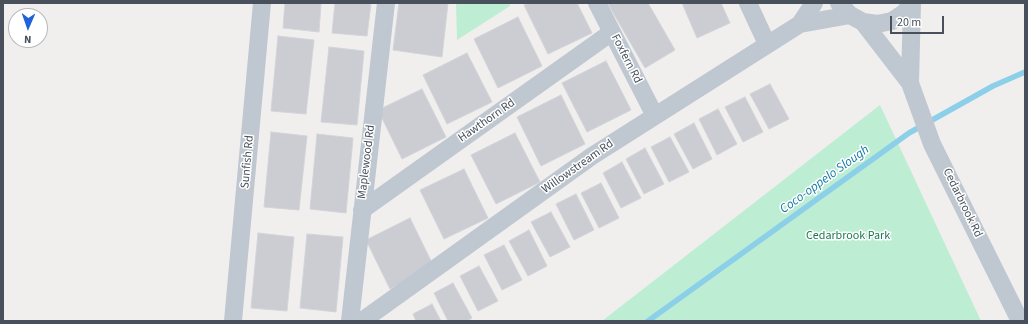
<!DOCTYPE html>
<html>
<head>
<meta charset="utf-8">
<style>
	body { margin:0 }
	#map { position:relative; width:1028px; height:324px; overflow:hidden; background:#f1eeee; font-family:"Source Sans 3",sans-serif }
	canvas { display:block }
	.frame { position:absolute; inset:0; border:4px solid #47505b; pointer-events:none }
	.north { position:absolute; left:8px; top:8px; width:40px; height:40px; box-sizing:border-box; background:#fff; border:1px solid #b5b9bd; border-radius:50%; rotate:182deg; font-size:11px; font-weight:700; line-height:16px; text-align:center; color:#47505b }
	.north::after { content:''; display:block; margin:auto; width:14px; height:18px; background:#1e63da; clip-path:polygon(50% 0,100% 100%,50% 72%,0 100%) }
	.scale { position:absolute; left:890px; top:16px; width:54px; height:18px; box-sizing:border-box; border:2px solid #47505b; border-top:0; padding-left:5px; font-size:12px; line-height:14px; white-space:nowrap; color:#47505b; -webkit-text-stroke:3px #fff; paint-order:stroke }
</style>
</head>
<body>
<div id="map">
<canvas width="1028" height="324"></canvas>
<div class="frame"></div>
<div class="north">N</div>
<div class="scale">20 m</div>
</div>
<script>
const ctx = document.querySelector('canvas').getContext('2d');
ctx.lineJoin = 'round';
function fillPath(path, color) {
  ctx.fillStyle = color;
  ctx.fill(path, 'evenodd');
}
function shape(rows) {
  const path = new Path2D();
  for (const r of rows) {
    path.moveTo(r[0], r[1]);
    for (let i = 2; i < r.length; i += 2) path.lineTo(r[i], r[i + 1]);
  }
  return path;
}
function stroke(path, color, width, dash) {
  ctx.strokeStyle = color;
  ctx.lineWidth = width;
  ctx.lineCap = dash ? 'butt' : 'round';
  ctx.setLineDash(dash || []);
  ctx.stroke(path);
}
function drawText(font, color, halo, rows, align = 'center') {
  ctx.font = font + ' "Source Sans 3",sans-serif';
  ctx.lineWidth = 3;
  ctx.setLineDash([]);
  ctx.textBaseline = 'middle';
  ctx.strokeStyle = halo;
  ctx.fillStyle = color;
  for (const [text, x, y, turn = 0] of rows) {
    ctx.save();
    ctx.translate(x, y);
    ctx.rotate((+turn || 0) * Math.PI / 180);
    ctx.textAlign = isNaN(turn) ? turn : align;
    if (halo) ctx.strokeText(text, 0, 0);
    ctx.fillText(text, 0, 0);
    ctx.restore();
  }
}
fillPath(shape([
	[456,3,509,3,510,6,457,40],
	[880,105,981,321,602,321]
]), '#bdedd3');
stroke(shape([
	[648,321,909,133,993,86,1025,72]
]), '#8ccfe9', 5.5);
const building = shape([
	[285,3,321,3,319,32,283,28,285,3],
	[335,3,371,3,367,36,332,33,335,3],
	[399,3,448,3,442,57,393,50,399,3],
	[529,3,577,3,592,33,548,54,524,5,529,3],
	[609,3,648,3,675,50,645,68,608,4,609,3],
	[682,3,721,3,730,23,697,38,682,3],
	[518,17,542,66,498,88,474,39,518,17],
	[278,36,314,40,306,114,271,111,278,36],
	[329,47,364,51,357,125,321,122,329,47],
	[467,53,492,102,447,124,423,75,467,53],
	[606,61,631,110,587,132,562,83,606,61],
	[770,84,789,119,769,129,750,94,770,84],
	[422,89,446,137,402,159,378,110,422,89],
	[561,95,585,144,541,166,517,117,561,95],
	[745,97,763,132,743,142,725,107,745,97],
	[718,109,737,144,717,155,699,119,718,109],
	[694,123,712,159,693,169,674,134,694,123],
	[271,132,307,136,299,210,264,207,271,132],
	[515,133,540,182,496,204,471,155,515,133],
	[317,134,353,138,346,213,310,209,317,134],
	[670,137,689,172,669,182,651,147,670,137],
	[645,148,664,184,644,194,626,159,645,148],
	[622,162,641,198,621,208,603,173,622,162],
	[464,169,488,218,444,239,420,190,464,169],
	[601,183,619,218,599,228,581,193,601,183],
	[576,194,594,230,574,240,556,204,576,194],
	[551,212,570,247,550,257,531,222,551,212],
	[410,218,434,267,390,289,366,240,410,218],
	[529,230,547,266,528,276,509,241,529,230],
	[258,233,294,237,287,311,251,308,258,233],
	[307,234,343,237,336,312,300,308,307,234],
	[504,245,522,280,502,290,484,255,504,245],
	[479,266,498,301,478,311,460,276,479,266],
	[453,283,472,318,467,321,448,321,434,293,453,283],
	[432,304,441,321,416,321,413,314,432,304]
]);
fillPath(building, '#cbcdd3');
stroke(building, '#d2d4d9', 1);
stroke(shape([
	[597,3,655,116],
	[748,3,767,44],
	[839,3,850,15,863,22,877,24,892,21,904,13,912,3],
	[863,22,910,83,932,144,1020,321],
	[800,24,814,3],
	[910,83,912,3],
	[362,210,612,32],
	[233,321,262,3],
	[350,321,386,3],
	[362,321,592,156,800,24,850,15]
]), '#bfc7d0', 18);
drawText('12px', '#47505b', '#fff', [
	["Foxfern Rd",626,59,63],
	["Hawthorn Rd",487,121,-35],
	["Sunfish Rd",248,162,-85],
	["Maplewood Rd",367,162,-83],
	["Willowstream Rd",578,167,-35],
	["Cedarbrook Rd",962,203,64]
]);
drawText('12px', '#1a7a51', '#fff', [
	["Cedarbrook Park",848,236]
]);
drawText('italic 13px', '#117aa4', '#fff', [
	["Coco-oppelo Slough",825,180,-36]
]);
</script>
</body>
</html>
